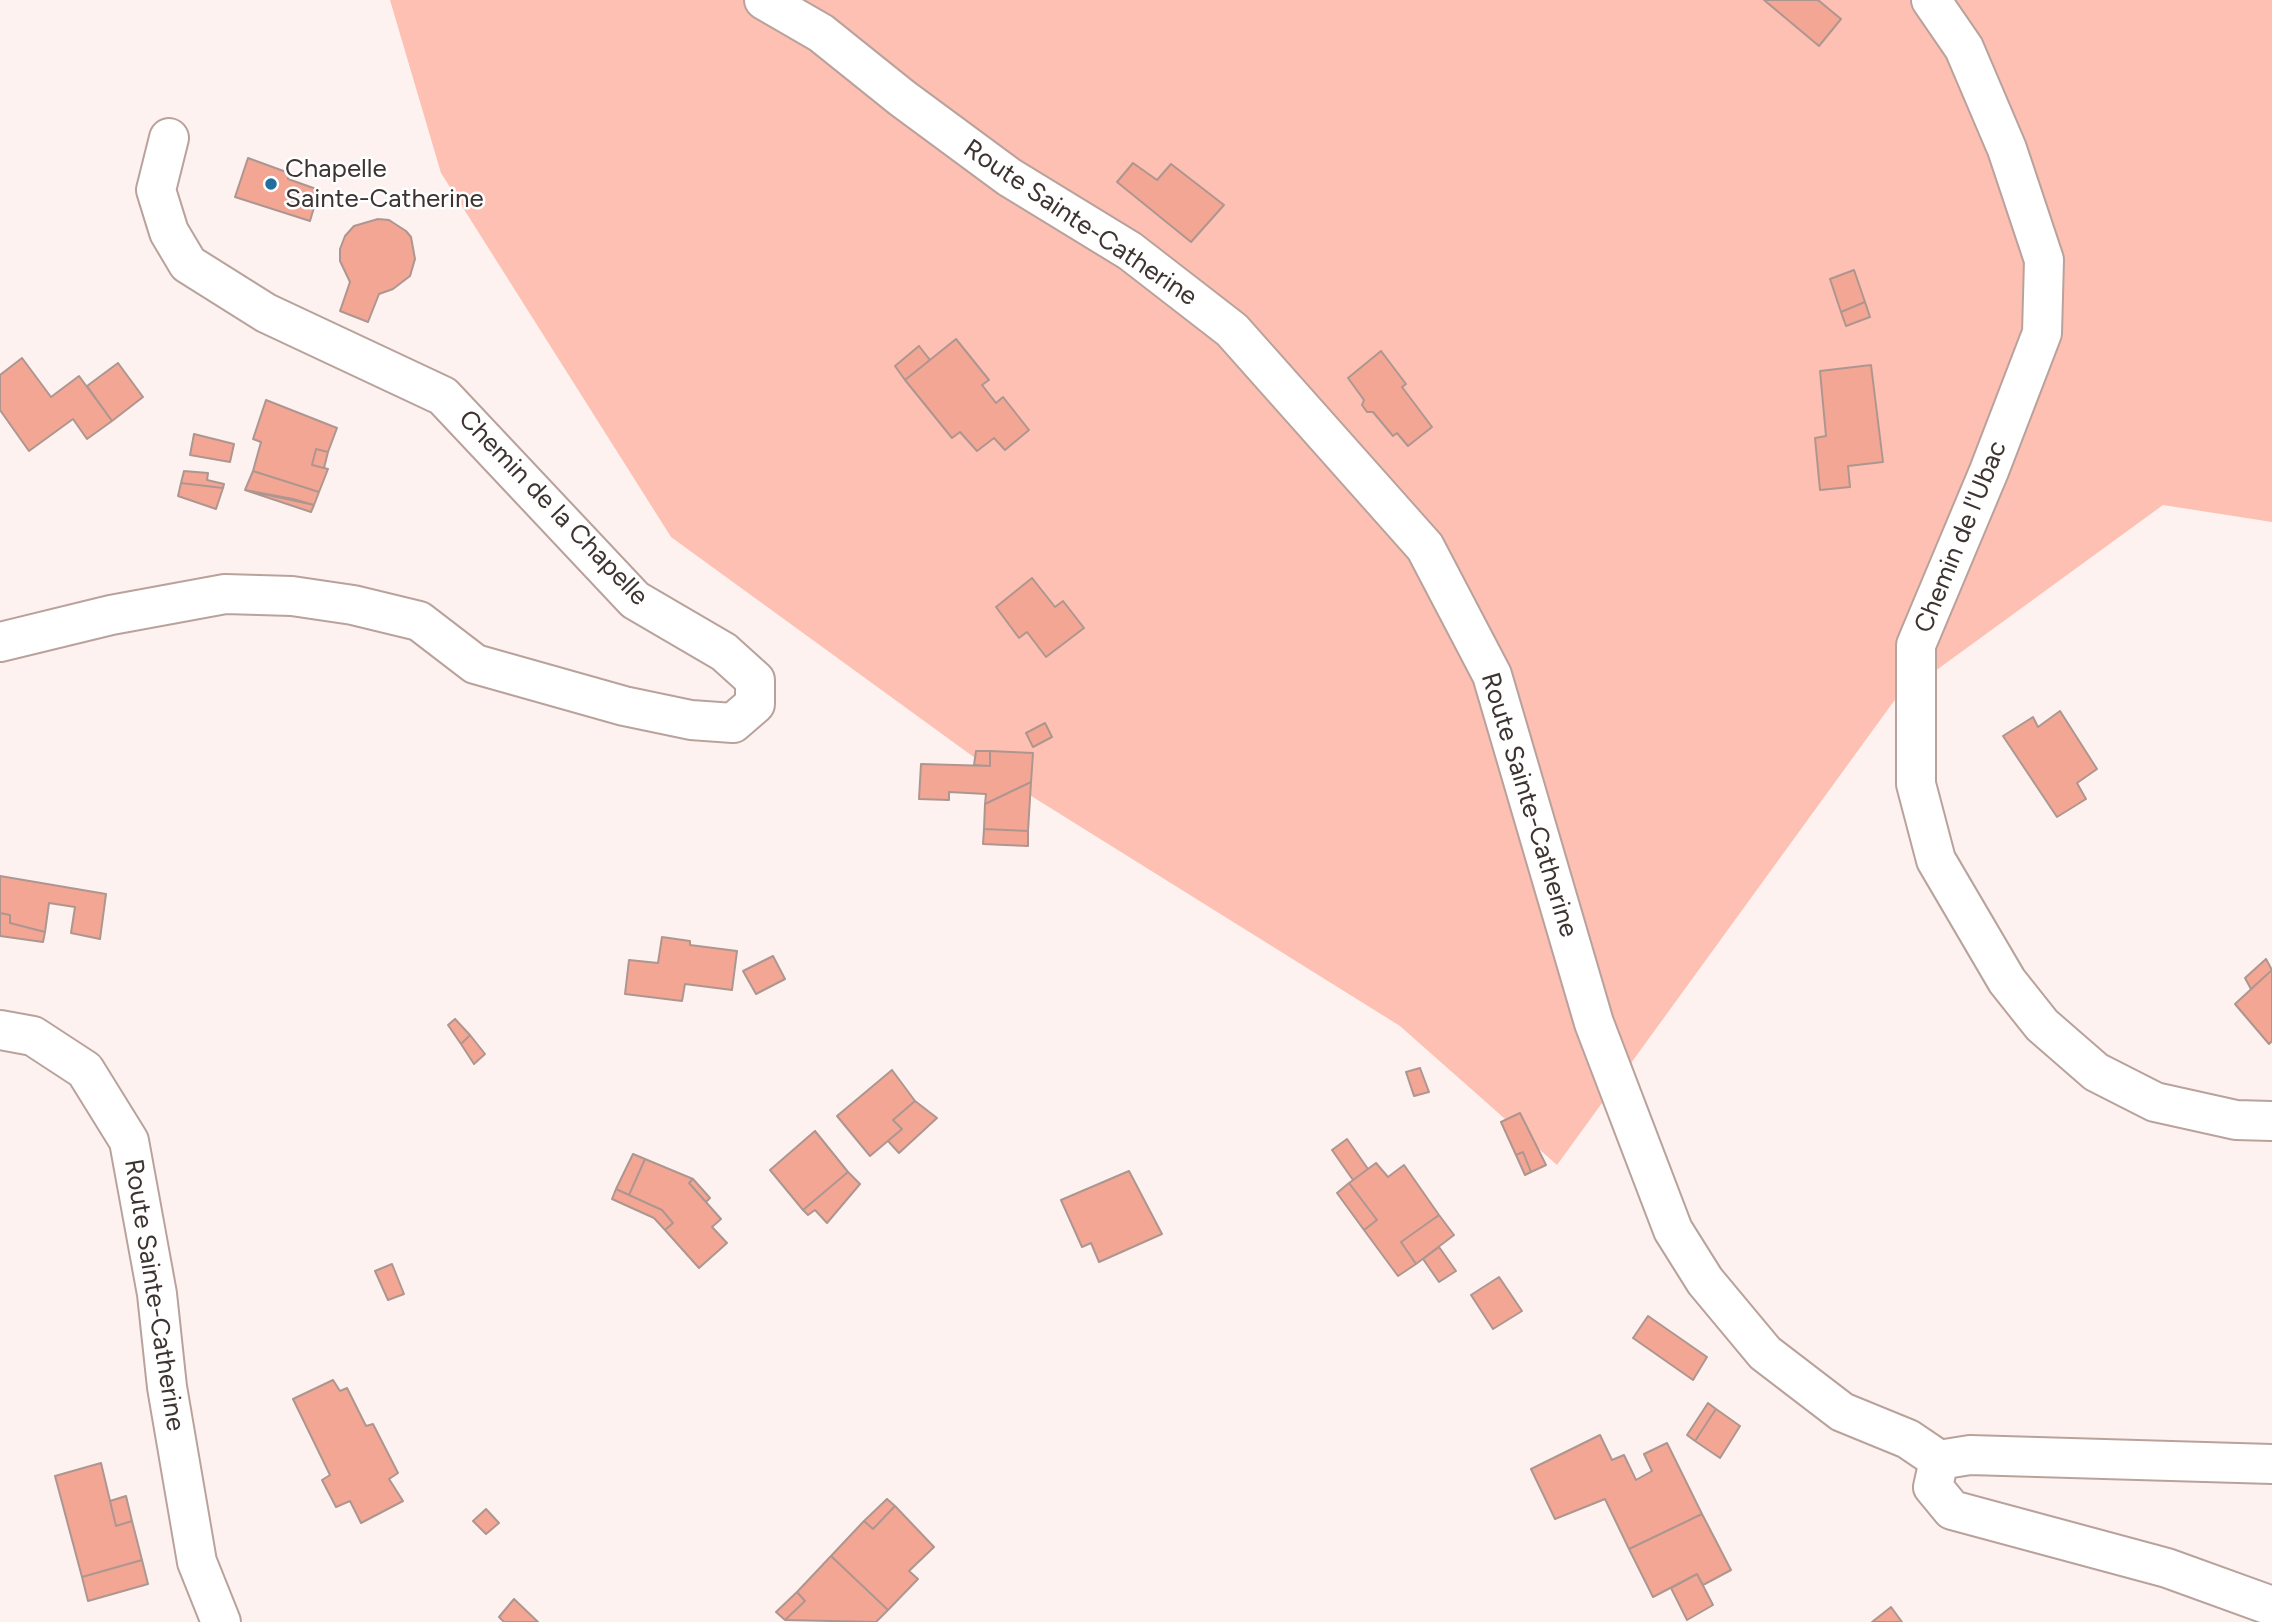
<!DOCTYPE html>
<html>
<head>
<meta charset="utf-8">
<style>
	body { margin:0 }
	canvas { display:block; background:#fdf2ef }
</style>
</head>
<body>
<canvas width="2272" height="1622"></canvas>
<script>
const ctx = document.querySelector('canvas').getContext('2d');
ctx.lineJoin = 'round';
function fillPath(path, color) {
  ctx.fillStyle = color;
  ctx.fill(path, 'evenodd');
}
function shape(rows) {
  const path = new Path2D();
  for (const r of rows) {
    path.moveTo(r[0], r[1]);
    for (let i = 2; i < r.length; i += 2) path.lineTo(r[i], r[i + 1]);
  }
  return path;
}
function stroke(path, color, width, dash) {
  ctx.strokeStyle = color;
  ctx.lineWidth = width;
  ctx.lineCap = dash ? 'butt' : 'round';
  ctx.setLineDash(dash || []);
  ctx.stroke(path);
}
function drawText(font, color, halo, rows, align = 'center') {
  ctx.font = font + ' Figtree,sans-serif';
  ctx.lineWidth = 5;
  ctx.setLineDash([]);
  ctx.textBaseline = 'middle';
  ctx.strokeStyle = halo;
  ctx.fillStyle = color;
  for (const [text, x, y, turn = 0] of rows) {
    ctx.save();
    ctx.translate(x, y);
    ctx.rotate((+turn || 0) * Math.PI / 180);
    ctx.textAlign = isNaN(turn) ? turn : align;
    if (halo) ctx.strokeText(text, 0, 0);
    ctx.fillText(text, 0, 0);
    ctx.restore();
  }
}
fillPath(shape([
	[390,0,2272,0,2272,522,2163,505,1894,701,1557,1165,1400,1026,1004,779,671,537,441,173]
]), '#fdc0b2');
const building = shape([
	[1764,0,1818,0,1841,19,1819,46,1764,0],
	[248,158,289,173,288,179,319,190,310,221,235,197,248,158],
	[1133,163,1157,180,1171,164,1224,205,1191,242,1117,182,1133,163],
	[378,219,389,220,406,231,411,237,415,259,410,276,393,289,379,294,368,322,340,311,350,282,340,261,340,249,345,236,354,226,378,219],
	[1854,270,1865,302,1841,312,1830,279,1854,270],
	[1865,302,1870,317,1846,326,1841,312,1865,302],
	[956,339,989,380,982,385,996,403,1003,397,1029,430,1005,450,994,438,977,451,960,432,952,438,905,380,956,339],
	[919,346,930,360,905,380,895,366,919,346],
	[1381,351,1406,384,1402,387,1432,427,1408,446,1397,433,1393,436,1373,412,1367,412,1362,405,1364,400,1348,378,1381,351],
	[22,358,51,397,79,376,112,421,87,439,73,419,29,451,0,410,0,375,22,358],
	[118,363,143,397,112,421,87,386,118,363],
	[1871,365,1883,462,1848,466,1850,487,1820,490,1815,438,1826,436,1820,371,1871,365],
	[266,400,337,428,328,452,316,449,312,465,328,469,319,492,253,471,261,442,253,439,266,400],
	[194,434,234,444,230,462,190,455,194,434],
	[316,449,328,452,324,468,312,465,316,449],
	[184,471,208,473,207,480,224,484,223,488,181,483,184,471],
	[253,471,319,492,314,505,245,490,253,471],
	[181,483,223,488,216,509,178,496,181,483],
	[245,490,293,499,314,505,311,512,245,490],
	[1032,578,1055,607,1063,601,1084,628,1046,657,1027,632,1019,638,996,607,1032,578],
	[2060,711,2097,769,2077,783,2086,799,2057,817,2003,736,2033,717,2038,727,2060,711],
	[1045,723,1052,737,1033,747,1026,733,1045,723],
	[976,751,990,751,990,766,974,765,976,751],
	[990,751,1033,753,1031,782,985,804,986,794,949,792,949,800,919,799,921,764,990,766,990,751],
	[1031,782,1028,831,984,829,985,804,1031,782],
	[984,829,1028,831,1028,846,983,844,984,829],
	[0,876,106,894,100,939,71,933,75,907,49,903,45,932,10,923,10,915,0,913,0,876],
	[0,913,10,915,10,923,45,932,43,942,0,936,0,913],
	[662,937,690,941,690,945,737,951,732,990,685,984,682,1001,625,994,629,960,658,963,662,937],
	[773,956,785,979,756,994,743,971,773,956],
	[2266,959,2272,970,2251,989,2245,978,2266,959],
	[2272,970,2272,1041,2269,1044,2235,1004,2272,970],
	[455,1019,470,1035,461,1044,448,1025,455,1019],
	[470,1035,485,1054,474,1064,461,1044,470,1035],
	[1420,1068,1429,1092,1414,1096,1406,1072,1420,1068],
	[892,1070,915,1101,893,1120,902,1129,870,1156,837,1116,892,1070],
	[915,1101,937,1118,899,1153,888,1141,902,1129,893,1120,915,1101],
	[1520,1113,1546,1165,1531,1172,1523,1152,1516,1155,1501,1122,1520,1113],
	[815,1131,848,1172,803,1210,770,1170,815,1131],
	[1347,1139,1368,1169,1353,1180,1332,1150,1347,1139],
	[1523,1152,1531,1172,1525,1175,1516,1155,1523,1152],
	[633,1154,645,1159,629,1195,616,1189,633,1154],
	[645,1159,693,1179,689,1183,721,1219,712,1227,727,1243,699,1268,665,1230,673,1223,662,1210,629,1195,645,1159],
	[1376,1163,1388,1177,1404,1165,1439,1215,1401,1242,1416,1264,1398,1276,1364,1230,1377,1220,1349,1183,1376,1163],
	[1129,1171,1162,1234,1099,1262,1091,1243,1082,1247,1061,1200,1129,1171],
	[848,1172,860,1184,827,1223,815,1210,808,1215,803,1210,848,1172],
	[693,1179,710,1198,706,1202,689,1183,693,1179],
	[1349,1183,1377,1220,1364,1230,1337,1193,1349,1183],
	[616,1189,662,1210,673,1223,665,1230,654,1218,612,1199,616,1189],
	[1439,1215,1454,1235,1416,1264,1401,1242,1439,1215],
	[1439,1247,1456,1271,1439,1282,1423,1259,1439,1247],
	[392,1264,404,1294,388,1300,375,1271,392,1264],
	[1499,1277,1522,1311,1493,1329,1471,1295,1499,1277],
	[1648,1316,1707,1357,1693,1380,1633,1338,1648,1316],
	[333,1380,340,1391,347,1388,366,1426,373,1424,398,1473,389,1479,403,1501,361,1523,350,1501,336,1507,322,1480,330,1475,293,1399,333,1380],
	[1708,1403,1716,1409,1695,1441,1687,1435,1708,1403],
	[1716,1409,1740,1426,1720,1458,1695,1441,1716,1409],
	[1600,1435,1612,1460,1624,1455,1636,1480,1652,1471,1644,1454,1667,1443,1702,1514,1629,1549,1605,1499,1555,1519,1531,1469,1600,1435],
	[101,1463,116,1526,132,1521,142,1560,82,1577,55,1476,101,1463],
	[126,1496,132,1521,116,1526,110,1501,126,1496],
	[887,1499,895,1506,873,1529,864,1521,887,1499],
	[895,1506,934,1547,909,1571,918,1579,888,1610,831,1556,864,1521,873,1529,895,1506],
	[486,1509,499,1523,486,1534,473,1521,486,1509],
	[1702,1514,1731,1570,1703,1585,1697,1574,1653,1597,1629,1549,1702,1514],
	[831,1556,888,1610,876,1622,785,1620,805,1601,797,1592,831,1556],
	[142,1560,148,1584,88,1601,82,1577,142,1560],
	[1697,1574,1713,1605,1687,1620,1671,1588,1697,1574],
	[797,1592,805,1601,785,1620,776,1612,797,1592],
	[514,1599,538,1622,504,1622,499,1617,514,1599],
	[1891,1607,1902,1622,1872,1622,1891,1607]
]);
fillPath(building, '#f4a694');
stroke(building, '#ae9690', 2);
const minor = shape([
	[764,0,821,33,902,98,1009,177,1130,251,1232,330,1425,547,1492,675,1594,1023,1673,1230,1705,1281,1765,1353,1842,1412,1908,1439,1939,1460],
	[1931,0,1964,48,2007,149,2044,260,2042,333,1989,471,1916,645,1916,784,1936,860,2007,981,2042,1025,2096,1072,2155,1102,2236,1120,2272,1121],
	[0,642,111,615,225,594,292,596,353,605,419,621,475,664,624,706,691,720,733,723,755,704,755,680,724,652,635,600,443,396,266,313,188,264,169,232,156,190,169,138],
	[0,1030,33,1036,85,1070,129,1141,157,1294,167,1387,197,1562,221,1622],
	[1939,1460,1933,1487,1952,1510,2167,1568,2272,1606],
	[1939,1460,1970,1455,2272,1464]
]);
stroke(minor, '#baa29c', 42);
stroke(minor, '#fff', 38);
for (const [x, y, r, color] of [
	[271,184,7,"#236ea1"]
]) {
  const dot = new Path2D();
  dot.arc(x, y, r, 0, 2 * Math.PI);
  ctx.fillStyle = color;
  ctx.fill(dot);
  stroke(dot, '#fff', 2.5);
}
drawText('26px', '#3d3331', '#fff', [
	["Chapelle",285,169],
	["Sainte-Catherine",285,199]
], 'left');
drawText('26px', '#3d3331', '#fff', [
	["Route Sainte-Catherine",1080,223,34],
	["Chemin de la Chapelle",553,508,46],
	["Chemin de l'Ubac",1961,537,-68],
	["Route Sainte-Catherine",1529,805,73],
	["Route Sainte-Catherine",154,1295,81]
]);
</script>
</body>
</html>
